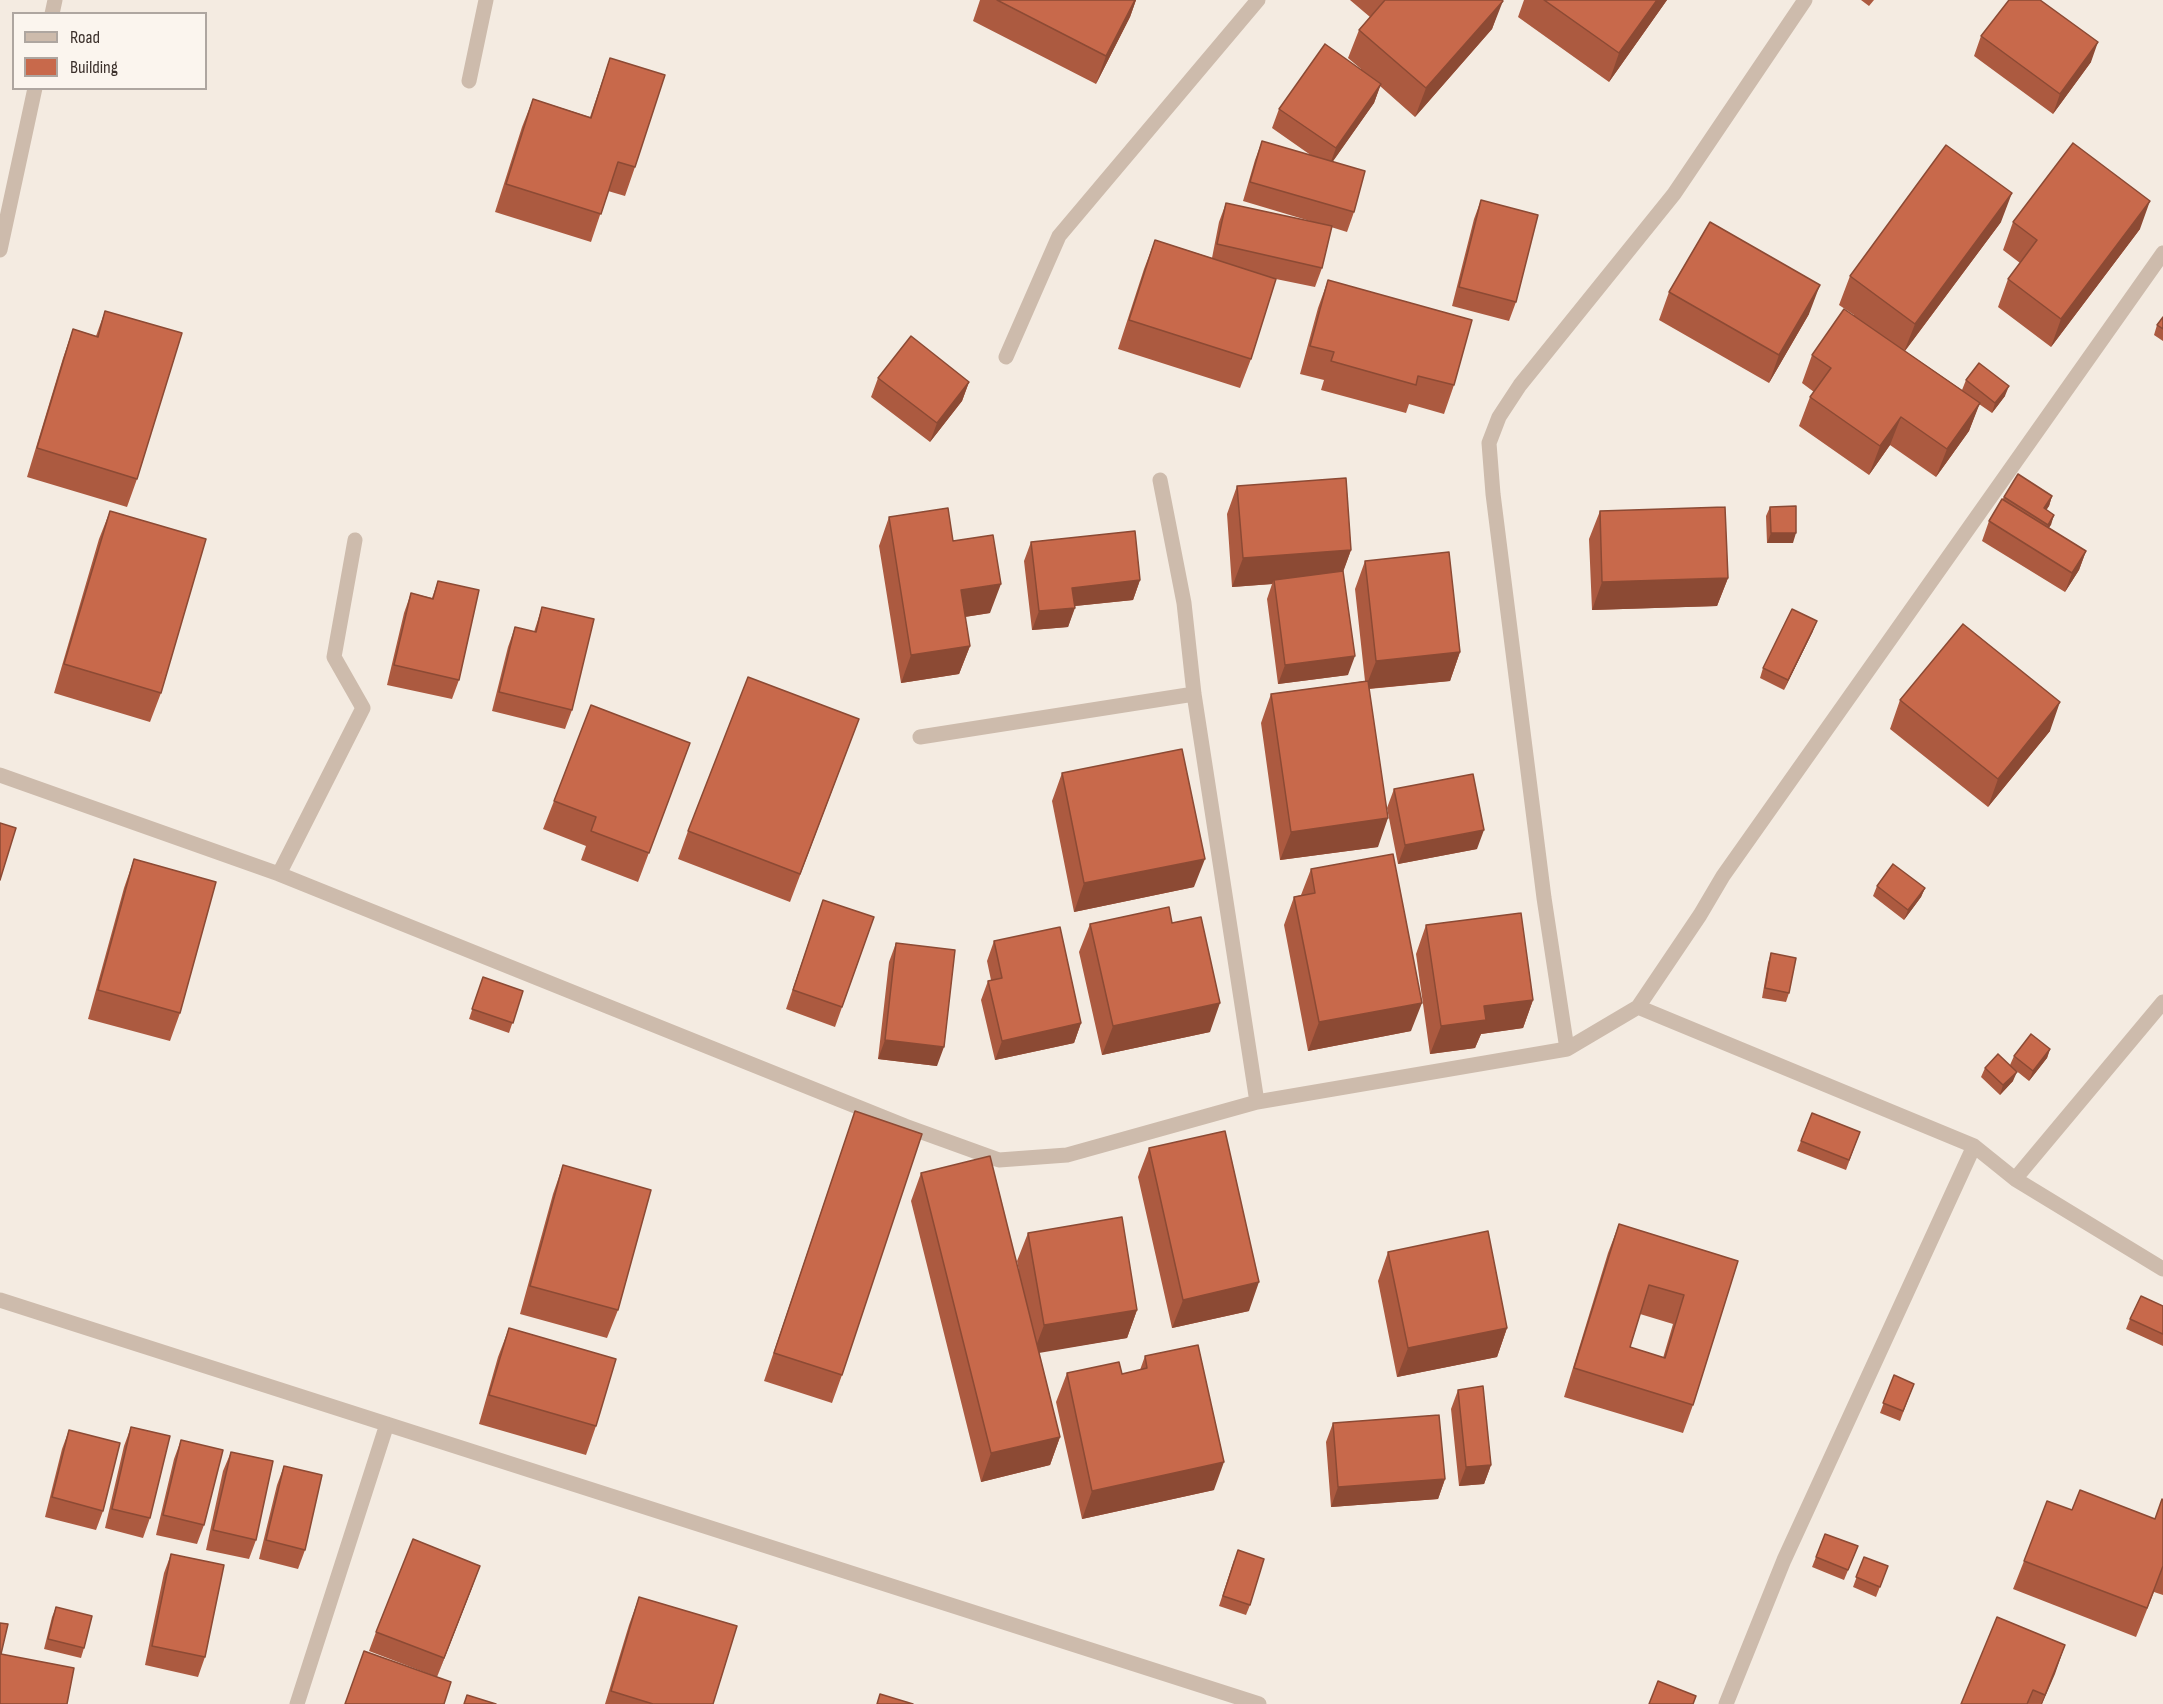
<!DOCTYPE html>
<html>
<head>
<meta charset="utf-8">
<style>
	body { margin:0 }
	#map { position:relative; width:2163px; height:1704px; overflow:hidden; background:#f4ebe1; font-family:"Sofia Sans Condensed",sans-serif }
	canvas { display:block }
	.legend { position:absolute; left:12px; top:12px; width:195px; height:78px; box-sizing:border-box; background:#fbf5ee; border:2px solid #aea6a0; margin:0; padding:8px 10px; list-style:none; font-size:18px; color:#3b302b }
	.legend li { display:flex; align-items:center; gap:12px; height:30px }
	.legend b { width:30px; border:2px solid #aea6a0 }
</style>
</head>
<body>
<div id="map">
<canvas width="2163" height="1704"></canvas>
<ul class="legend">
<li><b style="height:8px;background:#cdbbac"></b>Road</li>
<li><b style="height:16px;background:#c8694b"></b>Building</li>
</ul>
</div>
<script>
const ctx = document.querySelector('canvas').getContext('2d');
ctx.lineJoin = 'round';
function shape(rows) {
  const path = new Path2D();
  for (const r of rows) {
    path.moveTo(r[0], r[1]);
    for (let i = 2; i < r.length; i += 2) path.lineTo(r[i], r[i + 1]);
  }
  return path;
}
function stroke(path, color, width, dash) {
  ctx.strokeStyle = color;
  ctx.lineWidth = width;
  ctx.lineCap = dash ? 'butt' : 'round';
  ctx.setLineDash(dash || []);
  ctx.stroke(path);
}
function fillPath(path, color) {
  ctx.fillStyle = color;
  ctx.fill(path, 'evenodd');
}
stroke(shape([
	[52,14,55,0],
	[469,81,486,0],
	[0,250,35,88],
	[1006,357,1059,236,1258,0],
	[1160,480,1184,603,1194,694,1257,1102],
	[920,737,1194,694],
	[0,775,279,874,905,1126,999,1160,1067,1155,1257,1102,1567,1049,1638,1007,1700,915,1723,876,2163,253],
	[279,874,363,708,334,657,355,540],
	[1638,1007,1974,1146,2015,1179,2163,1269],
	[1567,1049,1544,898,1493,494,1489,443,1499,417,1520,385,1674,194,1805,0],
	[2015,1179,2163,1002],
	[0,1300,1259,1704],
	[297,1704,387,1424],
	[1726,1704,1784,1560,1974,1146]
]), '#cdbbac', 15);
fillPath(shape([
	[980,0,1136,0,1130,17,1096,84,973,21],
	[1350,0,1502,0,1492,29,1415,117,1380,86,1374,103,1332,162,1354,212,1347,232,1331,227,1322,268,1315,287,1271,278,1251,359,1240,388,1118,349,1144,269,1155,240,1212,258,1219,222,1226,203,1320,224,1243,201,1255,160,1262,141,1312,156,1272,128,1279,109,1361,69,1348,58,1359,30,1370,17],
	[1524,0,1667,0,1609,82,1518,17],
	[1861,0,1874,0,1869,6],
	[1981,36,2091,62,2053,114,1974,56],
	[610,58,635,167,625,196,608,191,591,242,495,212,522,127,533,99,590,117],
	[1481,200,1516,302,1509,321,1452,306,1474,219],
	[2001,222,1905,351,1962,390,1966,380,2005,396,1992,413,1979,404,1969,431,1936,477,1890,445,1869,475,1799,426,1810,397,1814,392,1802,383,1812,355,1854,315,1839,305,1850,276],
	[2013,222,2140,229,2051,347,1998,307,2008,279,2020,263,2003,250],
	[1328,280,1454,385,1444,414,1409,404,1406,413,1321,390,1324,380,1300,374,1318,308],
	[1669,292,1809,314,1769,383,1659,320],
	[105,311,137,479,127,507,27,477,63,358,73,329,96,336],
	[2163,317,2163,341,2154,335,2157,325],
	[878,378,969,382,962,401,930,442,871,397],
	[1237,486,1351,550,1343,571,1348,675,1278,684,1267,599,1272,584,1232,587,1227,514],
	[2052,496,2049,506,2046,510,2054,515,2049,528,2086,551,2079,570,2065,592,1982,541,1989,521,2004,497],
	[1770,507,1793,543,1767,543,1766,516],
	[110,511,161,693,150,722,54,693,99,539],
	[1600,511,1728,578,1717,606,1592,610,1589,539],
	[889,517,953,541,990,613,965,617,970,646,959,674,901,683,879,546],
	[1031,542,1140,580,1133,600,1075,606,1068,627,1032,630,1024,561],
	[1365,561,1460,652,1450,681,1369,689,1378,847,1280,860,1261,723,1271,694,1365,681,1355,589],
	[438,581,459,680,452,699,387,685,404,613,411,593,432,598],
	[542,607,572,710,565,729,492,711,508,647,515,627,534,632],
	[1813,631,1784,690,1760,678,1763,668],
	[1900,700,2050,731,1988,807,1890,729],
	[859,719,790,902,678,859,688,831],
	[690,743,638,882,581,860,586,846,543,829,554,801],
	[1062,773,1194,887,1074,912,1052,801],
	[1394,789,1477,849,1398,864,1387,808],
	[134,859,180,1013,170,1041,88,1019,124,888],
	[1311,869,1411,1031,1308,1051,1284,925,1294,897,1301,895],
	[1877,886,1925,888,1921,897,1904,920,1873,896],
	[823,900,874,917,835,1027,786,1009],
	[1172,923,1210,1032,1102,1055,1079,952,1090,924],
	[1426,925,1533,1000,1523,1028,1481,1034,1475,1048,1430,1054,1416,954],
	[994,941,1081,1023,1074,1043,995,1060,981,1000,988,981,991,980,987,961],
	[896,943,937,1066,878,1059,889,962],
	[1771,953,1789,993,1786,1002,1762,998,1768,963],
	[483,977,523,991,509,1033,469,1019],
	[2050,1049,2047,1058,2029,1081,2014,1069,2013,1081,2000,1095,1981,1077,1985,1068,2010,1065,2014,1056],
	[855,1111,842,1375,832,1403,764,1381],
	[1812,1113,1860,1132,1846,1170,1797,1151],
	[1149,1148,1249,1311,1172,1328,1138,1177],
	[563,1165,618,1310,607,1338,520,1314,553,1194],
	[921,1173,1019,1271,1017,1261,1028,1233,1137,1310,1127,1338,1039,1352,1060,1437,1050,1465,981,1482,911,1201],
	[1619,1224,1738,1261,1693,1405,1683,1433,1564,1397,1608,1253],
	[1640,1314,1673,1324,1663,1358,1630,1347],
	[1388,1252,1507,1328,1497,1357,1397,1377,1378,1281],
	[2163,1306,2163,1346,2126,1329,2130,1319],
	[509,1328,596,1426,586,1455,479,1424,498,1357],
	[1145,1356,1214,1490,1082,1519,1056,1402,1067,1373,1122,1374,1140,1370],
	[1894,1375,1914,1384,1900,1421,1880,1413],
	[1458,1390,1491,1465,1484,1484,1459,1486,1451,1409],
	[1333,1423,1445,1479,1438,1499,1331,1507,1326,1442],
	[131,1427,150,1518,143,1538,105,1528,124,1446],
	[69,1430,103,1511,96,1530,45,1517,62,1449],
	[181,1440,204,1525,197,1544,156,1535,174,1459],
	[231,1452,256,1540,249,1559,206,1550,223,1471],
	[284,1466,305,1550,298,1569,259,1559,277,1485],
	[2163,1500,2163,1595,2154,1592,2136,1637,2013,1589,2024,1561,2072,1510,2155,1519],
	[1825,1534,1858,1546,1844,1580,1812,1567],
	[171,1554,205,1657,198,1677,145,1665,164,1573],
	[1864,1557,1888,1566,1876,1597,1853,1587],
	[1234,1560,1250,1605,1246,1615,1219,1606],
	[473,1585,437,1677,369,1651,376,1632],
	[639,1597,713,1704,605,1704,629,1625],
	[56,1607,84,1648,81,1658,44,1649,52,1617],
	[2065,1645,2042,1704,1961,1704]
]), '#ac5a40');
fillPath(shape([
	[1135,0,1136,0,1130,17,1096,84,1106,56],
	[1657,0,1667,0,1609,82,1619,53],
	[1503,1,1492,29,1415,117,1426,88],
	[2098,42,2091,62,2053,114,2060,94],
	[1381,84,1374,103,1329,167,1336,148],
	[2012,193,2001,222,1904,352,1915,324],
	[2150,201,2140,229,2051,347,2061,319],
	[1820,285,1809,314,1769,383,1779,355],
	[969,382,962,401,930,442,937,423],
	[2009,386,2005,396,1992,413,1995,403],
	[1980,403,1969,431,1936,477,1947,449],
	[1901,417,1890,445,1869,475,1880,446],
	[2052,496,2049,506,2041,518,2044,508],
	[2054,515,2051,525,2044,534,2048,525],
	[1771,533,1796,533,1793,543,1767,543],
	[1351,550,1341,578,1274,580,1272,584,1232,587,1243,558],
	[2086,551,2079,570,2065,592,2072,573],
	[1728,578,1717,606,1592,610,1602,582],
	[1140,580,1133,600,1065,607,1072,588],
	[1001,584,990,613,951,619,961,590],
	[1075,608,1068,627,1032,630,1039,611],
	[1817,621,1813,631,1784,690,1788,680],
	[970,646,959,674,901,683,911,655],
	[1460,652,1450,681,1365,689,1376,661],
	[1355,656,1348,675,1278,684,1285,665],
	[2060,702,2050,731,1988,807,1998,779],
	[1388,818,1378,847,1280,860,1291,832],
	[1484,830,1477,849,1398,864,1405,845],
	[1205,859,1194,887,1074,912,1084,883],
	[1925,888,1921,897,1904,920,1908,910],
	[1533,1000,1523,1028,1481,1034,1475,1048,1430,1054,1441,1026,1484,1006],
	[1220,1003,1210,1032,1102,1055,1113,1026],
	[1422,1003,1411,1031,1308,1051,1319,1022],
	[1081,1023,1074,1043,995,1060,1002,1041],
	[885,1040,944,1047,937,1066,878,1059],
	[2050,1049,2047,1058,2029,1081,2033,1071],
	[2017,1072,2013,1081,2000,1095,2003,1085],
	[1259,1282,1249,1311,1172,1328,1183,1300],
	[1137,1310,1127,1338,1033,1354,1044,1325],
	[1507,1328,1497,1357,1397,1377,1408,1348],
	[1060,1437,1050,1465,981,1482,991,1453],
	[1224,1462,1214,1490,1082,1519,1092,1491],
	[1491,1465,1484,1484,1459,1486,1466,1467],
	[1445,1479,1438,1499,1331,1507,1338,1487],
	[480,1566,473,1585,437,1677,444,1658],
	[2065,1645,2055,1674,2042,1704,2041,1704]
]), '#8c4a34');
const building = shape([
	[997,0,1135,0,1106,56,997,0],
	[1385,0,1502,0,1503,1,1426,88,1359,30,1385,0],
	[1544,0,1657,0,1619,53,1544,0],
	[2009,0,2040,0,2098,42,2060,94,1981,36,2009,0],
	[1325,44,1381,84,1336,148,1279,109,1325,44],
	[610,58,665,75,635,167,618,162,601,214,506,184,533,99,591,118,610,58],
	[1262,141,1365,171,1354,212,1250,182,1262,141],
	[2073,143,2150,201,2061,319,2008,279,2037,240,2013,222,2073,143],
	[1946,145,2012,193,1915,324,1850,276,1946,145],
	[1481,200,1538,215,1516,302,1459,287,1481,200],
	[1226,203,1332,226,1322,268,1217,244,1226,203],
	[1710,222,1820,285,1779,355,1669,292,1710,222],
	[1155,240,1276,279,1251,359,1129,320,1155,240],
	[1328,280,1472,320,1454,385,1418,376,1416,385,1331,361,1334,352,1310,346,1328,280],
	[1844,309,1980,403,1947,449,1901,417,1880,446,1810,397,1831,368,1812,355,1844,309],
	[105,311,182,333,137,479,37,448,73,329,98,337,105,311],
	[2163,317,2163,329,2157,325,2163,317],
	[911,336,969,382,937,423,878,378,911,336],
	[1979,363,2009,386,1995,403,1966,380,1979,363],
	[2018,474,2052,496,2044,508,2054,515,2048,525,2004,497,2018,474],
	[1346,478,1351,550,1243,558,1237,486,1346,478],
	[2002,499,2086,551,2072,573,1989,521,2002,499],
	[1796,506,1796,533,1771,533,1770,507,1796,506],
	[1725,507,1728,578,1602,582,1600,511,1725,507],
	[948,508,953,541,993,535,1001,584,961,590,970,646,911,655,889,517,948,508],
	[110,511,206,539,161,693,64,664,110,511],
	[1135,531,1140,580,1072,588,1075,608,1039,611,1031,542,1135,531],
	[1449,552,1460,652,1376,661,1365,561,1449,552],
	[1343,571,1355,656,1285,665,1274,580,1343,571],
	[438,581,479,590,459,680,394,665,411,593,433,599,438,581],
	[542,607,594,619,572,710,499,692,515,627,536,632,542,607],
	[1792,609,1817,621,1788,680,1763,668,1792,609],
	[1963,624,2060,702,1998,779,1900,700,1963,624],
	[748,677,859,719,800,874,688,831,748,677],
	[1368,681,1388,818,1291,832,1271,694,1368,681],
	[591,705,690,743,649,853,591,831,596,817,554,801,591,705],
	[1182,749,1205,859,1084,883,1062,773,1182,749],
	[1473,774,1484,830,1405,845,1394,789,1473,774],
	[0,823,16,828,0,880,0,823],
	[1393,854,1422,1003,1319,1022,1294,897,1315,893,1311,869,1393,854],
	[134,859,216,882,180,1013,98,990,134,859],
	[1893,864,1925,888,1908,910,1877,886,1893,864],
	[823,900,874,917,842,1007,793,990,823,900],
	[1169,907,1172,923,1201,917,1220,1003,1113,1026,1090,924,1169,907],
	[1521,913,1533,1000,1484,1006,1486,1020,1441,1026,1426,925,1521,913],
	[1060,927,1081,1023,1002,1041,988,981,1002,978,994,941,1060,927],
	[896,943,955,950,944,1047,885,1040,896,943],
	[1771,953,1796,958,1789,993,1765,988,1771,953],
	[483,977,523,991,513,1023,472,1009,483,977],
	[2031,1034,2050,1049,2033,1071,2014,1056,2031,1034],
	[1998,1054,2017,1072,2003,1085,1985,1068,1998,1054],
	[855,1111,922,1134,842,1375,774,1353,855,1111],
	[1812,1113,1860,1132,1849,1160,1801,1141,1812,1113],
	[1225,1131,1259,1282,1183,1300,1149,1148,1225,1131],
	[990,1156,1060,1437,991,1453,921,1173,990,1156],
	[563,1165,651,1190,618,1310,530,1286,563,1165],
	[1122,1217,1137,1310,1044,1325,1028,1233,1122,1217],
	[1619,1224,1738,1261,1693,1405,1574,1368,1619,1224],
	[1649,1285,1684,1295,1665,1358,1630,1347,1649,1285],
	[1488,1231,1507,1328,1408,1348,1388,1252,1488,1231],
	[2141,1296,2163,1306,2163,1334,2130,1319,2141,1296],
	[509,1328,616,1359,596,1426,489,1395,509,1328],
	[1198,1345,1224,1462,1092,1491,1067,1373,1119,1362,1122,1374,1147,1368,1145,1356,1198,1345],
	[1894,1375,1914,1384,1903,1411,1883,1403,1894,1375],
	[1483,1386,1491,1465,1466,1467,1458,1390,1483,1386],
	[1439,1415,1445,1479,1338,1487,1333,1423,1439,1415],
	[131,1427,170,1436,150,1518,112,1509,131,1427],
	[69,1430,120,1443,103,1511,52,1497,69,1430],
	[181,1440,223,1450,204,1525,163,1515,181,1440],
	[231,1452,273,1461,256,1540,213,1530,231,1452],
	[284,1466,322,1475,305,1550,266,1540,284,1466],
	[2080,1490,2155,1519,2162,1499,2163,1500,2163,1566,2147,1608,2024,1561,2047,1501,2072,1510,2080,1490],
	[1825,1534,1858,1546,1848,1570,1816,1557,1825,1534],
	[413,1539,480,1566,444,1658,376,1632,413,1539],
	[1238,1550,1264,1559,1250,1605,1223,1596,1238,1550],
	[171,1554,224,1565,205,1657,152,1646,171,1554],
	[1864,1557,1888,1566,1880,1587,1856,1577,1864,1557],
	[639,1597,737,1626,713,1704,653,1704,611,1691,639,1597],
	[56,1607,92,1616,84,1648,48,1639,56,1607],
	[1997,1617,2065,1645,2045,1695,2033,1690,2027,1704,1961,1704,1997,1617],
	[0,1623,8,1624,1,1654,74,1668,67,1704,0,1704,0,1623],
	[364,1651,451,1682,444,1704,345,1704,364,1651],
	[1658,1681,1696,1696,1693,1704,1649,1704,1658,1681],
	[880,1694,913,1704,877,1704,880,1694],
	[467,1695,496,1704,464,1704,467,1695]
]);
fillPath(building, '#c8694b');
stroke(building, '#8c4a34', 1.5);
</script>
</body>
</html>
